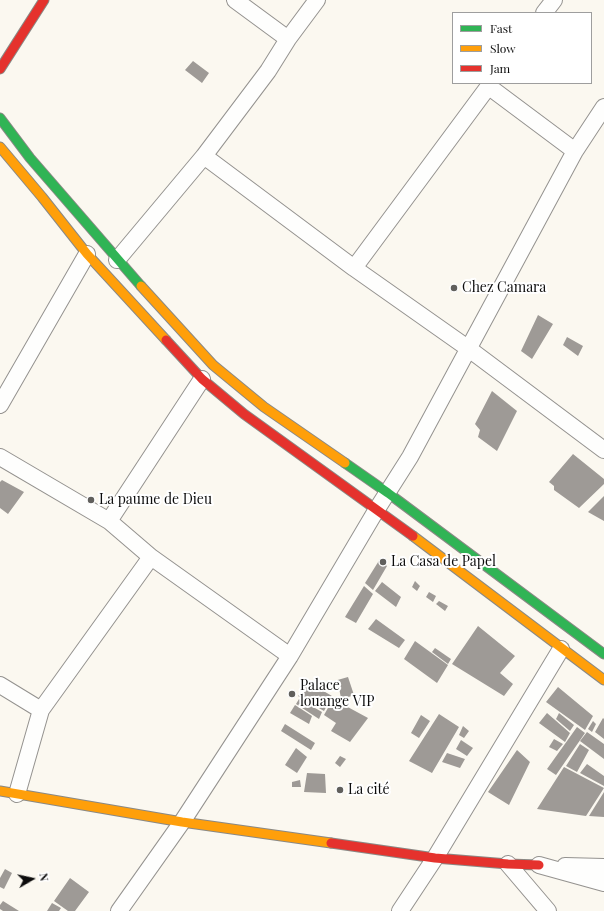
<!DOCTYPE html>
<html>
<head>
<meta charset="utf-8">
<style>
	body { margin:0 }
	#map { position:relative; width:604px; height:911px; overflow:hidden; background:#fbf8f0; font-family:"Playfair Display",serif }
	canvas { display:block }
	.legend { position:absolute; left:452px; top:12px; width:140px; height:72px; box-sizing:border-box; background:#fff; border:1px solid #9e9e9e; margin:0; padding:5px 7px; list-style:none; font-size:12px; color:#0c0c0c }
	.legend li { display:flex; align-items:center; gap:8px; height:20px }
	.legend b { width:20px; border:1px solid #9e9e9e }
	.north { position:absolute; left:12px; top:859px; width:40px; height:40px; -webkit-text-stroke:3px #fff; paint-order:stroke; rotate:81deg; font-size:11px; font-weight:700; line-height:16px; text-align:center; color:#0c0c0c }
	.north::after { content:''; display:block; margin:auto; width:14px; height:18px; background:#0c0c0c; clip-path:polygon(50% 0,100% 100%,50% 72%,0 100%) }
</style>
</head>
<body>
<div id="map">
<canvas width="604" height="911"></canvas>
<ul class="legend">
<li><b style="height:5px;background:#30b455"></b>Fast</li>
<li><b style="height:5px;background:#ff9f0a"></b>Slow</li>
<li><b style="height:5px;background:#e5322d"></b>Jam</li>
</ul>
<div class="north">N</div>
</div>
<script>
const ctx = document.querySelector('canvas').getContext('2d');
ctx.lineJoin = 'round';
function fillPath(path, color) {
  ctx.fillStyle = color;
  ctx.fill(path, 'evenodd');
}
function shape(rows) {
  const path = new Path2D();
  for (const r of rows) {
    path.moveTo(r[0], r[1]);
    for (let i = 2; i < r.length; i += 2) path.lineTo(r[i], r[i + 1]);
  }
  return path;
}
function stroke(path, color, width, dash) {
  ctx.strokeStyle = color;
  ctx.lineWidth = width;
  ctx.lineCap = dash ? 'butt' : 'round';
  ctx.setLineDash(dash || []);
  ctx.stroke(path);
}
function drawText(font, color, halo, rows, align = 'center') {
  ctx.font = font + ' "Playfair Display",serif';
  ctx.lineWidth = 4;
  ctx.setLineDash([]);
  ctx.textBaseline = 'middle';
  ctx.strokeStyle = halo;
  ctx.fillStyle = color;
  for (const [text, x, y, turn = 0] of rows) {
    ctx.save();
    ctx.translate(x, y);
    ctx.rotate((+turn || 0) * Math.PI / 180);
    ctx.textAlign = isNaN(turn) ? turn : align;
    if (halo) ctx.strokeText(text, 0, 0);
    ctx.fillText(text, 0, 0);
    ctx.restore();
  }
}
fillPath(shape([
	[193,61,209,73,202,83,185,70],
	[538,315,553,324,532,359,521,351],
	[567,337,583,346,578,356,563,345],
	[492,391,517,411,497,451,478,437,480,430,475,424],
	[573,454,604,479,604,484,579,508,554,490,554,486,549,482],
	[2,480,24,492,8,514,0,508,0,482],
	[604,496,604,521,588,512],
	[380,559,387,566,373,590,365,583],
	[415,581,420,586,417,591,412,587],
	[382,582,401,597,396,607,375,591],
	[364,586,373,594,356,623,345,617],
	[429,592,436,596,433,602,426,597],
	[439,601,448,606,445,611,436,604],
	[376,619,405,640,399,648,368,629],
	[478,626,515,656,500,673,513,684,504,696,452,664],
	[415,641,448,665,437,683,404,659],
	[435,648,451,659,448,664,432,652],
	[348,677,354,695,343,699,341,698,339,688,334,685,334,681],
	[308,682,332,696,324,711,298,696],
	[558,687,593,716,585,730,546,702],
	[299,699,322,712,319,719,296,704],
	[333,699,368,718,350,742,331,731,336,723,324,715],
	[295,705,312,716,309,724,290,713],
	[547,713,570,733,565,742,539,723],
	[559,713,574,725,570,731,556,719],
	[439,714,459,727,432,773,409,761],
	[421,715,430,721,419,738,411,733],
	[603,718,604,719,604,739,595,732],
	[593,721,596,724,592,732,588,729],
	[285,724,315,743,311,750,281,731],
	[463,726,469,731,464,738,459,735],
	[577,727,585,733,556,775,547,769],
	[587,732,604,744,604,759,580,741],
	[554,739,563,744,557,751,549,747],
	[461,740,473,748,467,756,456,749],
	[580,744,589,750,577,772,566,766],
	[296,748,307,757,297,773,285,765],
	[517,750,530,762,509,805,488,792],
	[447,753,465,759,460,768,442,762],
	[340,756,346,759,340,767,335,763],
	[587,764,604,776,604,786,580,773],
	[564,767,604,788,586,816,537,809],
	[307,773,325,774,326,793,304,792],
	[300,780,301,787,292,787,292,782],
	[604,792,604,817,589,816],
	[5,869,12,873,4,889,0,887,0,878],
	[70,878,89,892,75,911,68,911,54,901],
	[3,901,19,911,3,911,0,909,0,905],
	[52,903,61,908,59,911,47,911]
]), '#9e9a96');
const street = shape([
	[235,0,288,39],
	[544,13,554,0],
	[488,86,575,151],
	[204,156,354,268,469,349,604,450],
	[117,260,204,156,268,71,288,39,317,0],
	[354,268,491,83],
	[0,405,87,254],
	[0,457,109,521,151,557,290,656],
	[109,521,202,379],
	[0,685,41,710,17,794],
	[41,710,151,557],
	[508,864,548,911],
	[539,865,604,883],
	[565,866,604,867],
	[119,911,182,822,290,656,377,509,410,457,575,151,604,107],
	[400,911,435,858,561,649]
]);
const fast = shape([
	[0,118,30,158,141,286],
	[345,463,388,493,604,654]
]);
const slow = shape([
	[0,147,42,197,87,254,166,340],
	[141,286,213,365,264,407,345,463],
	[413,536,604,680],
	[0,791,182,822,331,843]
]);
const jam = shape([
	[0,69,44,0],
	[166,340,202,379,244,414,413,536],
	[331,843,435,858,508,864,539,865]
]);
stroke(street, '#94928f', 18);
stroke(fast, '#8a8985', 11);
stroke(slow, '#8a8985', 11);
stroke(jam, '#8a8985', 11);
stroke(street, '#fefefd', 16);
stroke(fast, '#30b455', 9);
stroke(slow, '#ff9f0a', 9);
stroke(jam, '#e5322d', 9);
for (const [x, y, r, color] of [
	[454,288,4,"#605f5c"],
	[91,500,4,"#605f5c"],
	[383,562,4,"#605f5c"],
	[292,694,4,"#605f5c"],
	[340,790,4,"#605f5c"]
]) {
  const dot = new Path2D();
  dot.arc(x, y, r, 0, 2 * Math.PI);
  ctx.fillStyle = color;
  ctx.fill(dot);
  stroke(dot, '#fff', 1.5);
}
drawText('14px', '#0c0c0c', '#fff', [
	["Chez Camara",462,288],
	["La paume de Dieu",99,500],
	["La Casa de Papel",391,562],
	["Palace",300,686],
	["louange VIP",300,702],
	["La cité",348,790]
], 'left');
</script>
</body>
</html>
